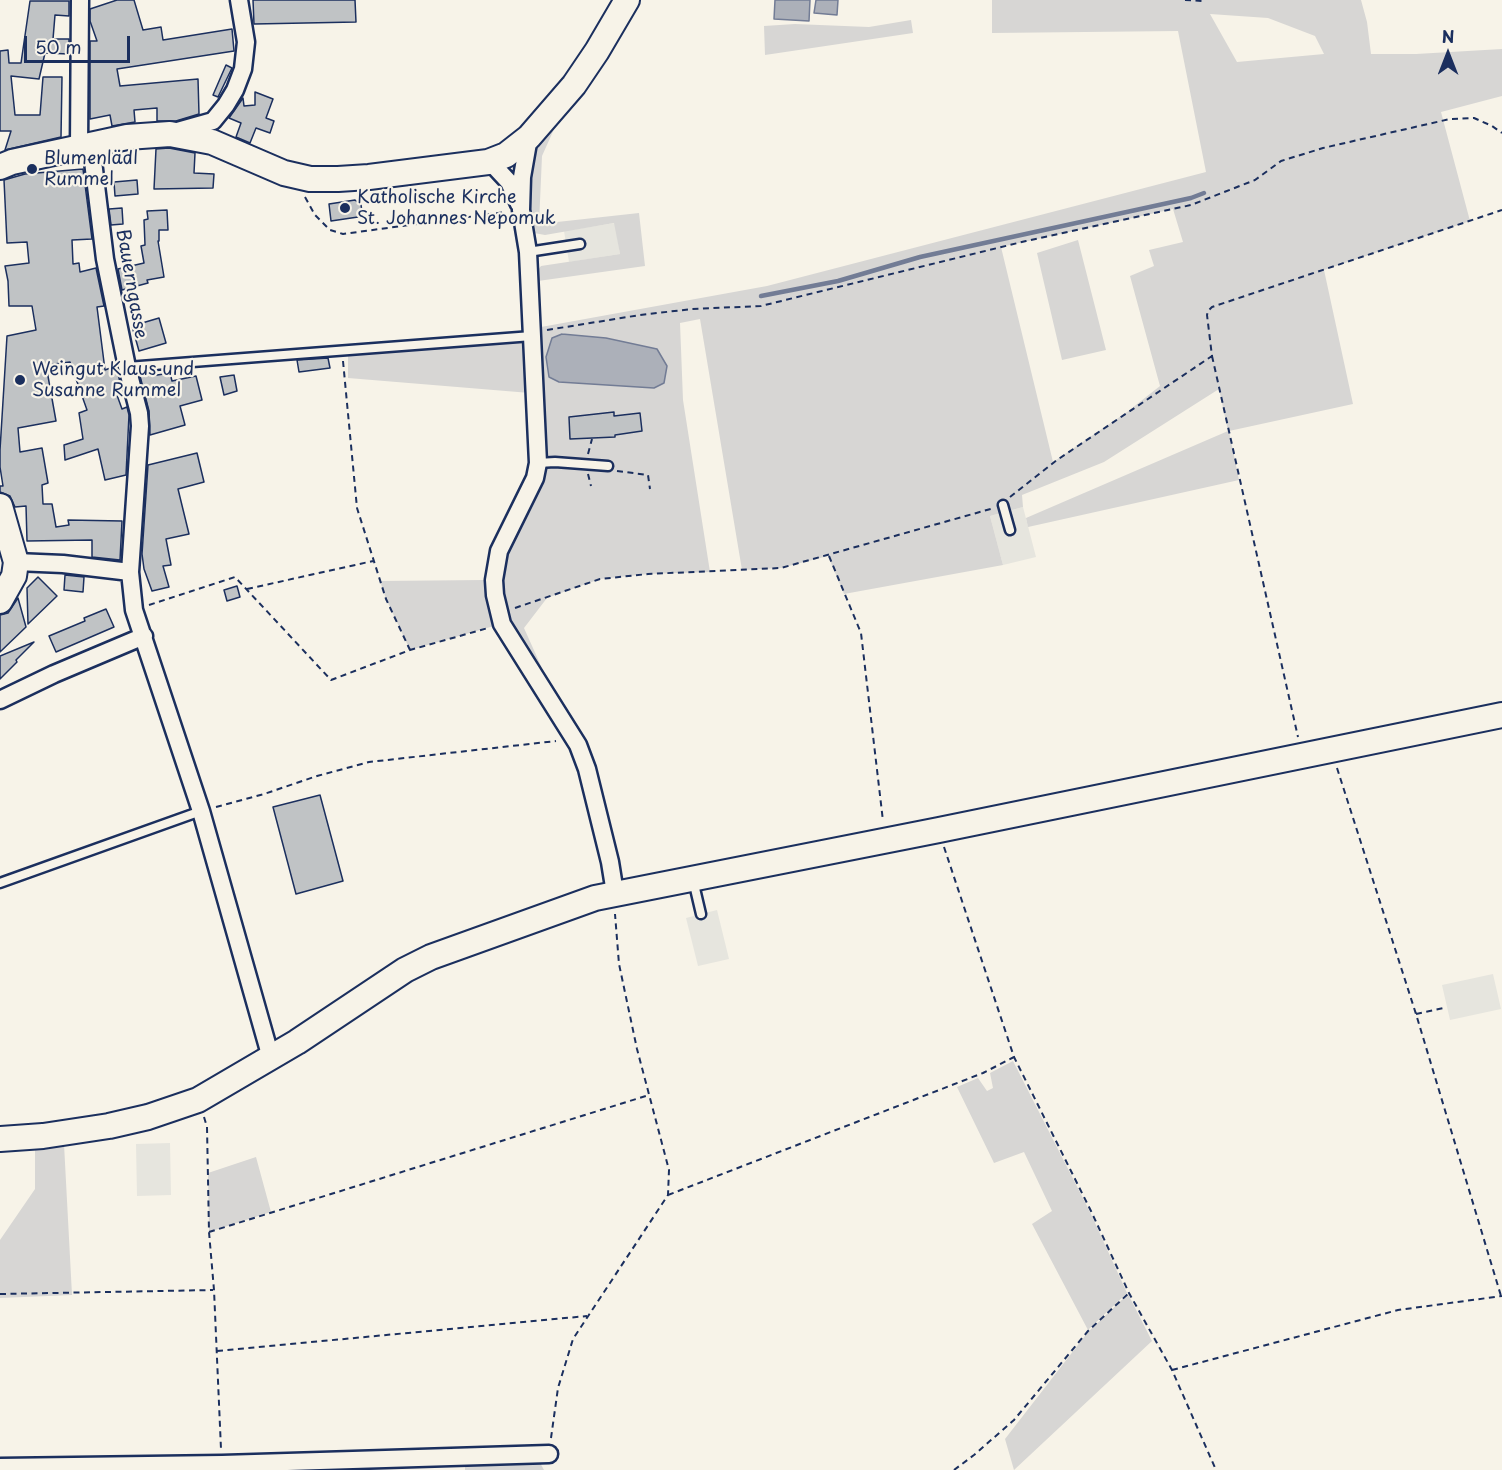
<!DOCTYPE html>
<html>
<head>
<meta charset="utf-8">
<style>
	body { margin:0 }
	#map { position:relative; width:1502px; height:1470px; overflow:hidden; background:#f7f3e8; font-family:"Playpen Sans",sans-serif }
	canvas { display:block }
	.north { position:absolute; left:1418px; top:24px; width:60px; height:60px; -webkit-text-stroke:4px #f7f3e8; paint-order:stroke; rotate:0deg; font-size:16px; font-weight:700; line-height:24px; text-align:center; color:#1b2f5e }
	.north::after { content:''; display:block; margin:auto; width:21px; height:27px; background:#1b2f5e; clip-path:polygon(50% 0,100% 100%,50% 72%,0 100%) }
	.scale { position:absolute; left:24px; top:36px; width:106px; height:27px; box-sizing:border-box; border:3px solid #1b2f5e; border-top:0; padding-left:8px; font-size:18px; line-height:21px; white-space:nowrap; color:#1b2f5e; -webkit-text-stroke:4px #f7f3e8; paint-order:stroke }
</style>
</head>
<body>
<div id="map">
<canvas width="1502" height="1470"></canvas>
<div class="north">N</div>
<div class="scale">50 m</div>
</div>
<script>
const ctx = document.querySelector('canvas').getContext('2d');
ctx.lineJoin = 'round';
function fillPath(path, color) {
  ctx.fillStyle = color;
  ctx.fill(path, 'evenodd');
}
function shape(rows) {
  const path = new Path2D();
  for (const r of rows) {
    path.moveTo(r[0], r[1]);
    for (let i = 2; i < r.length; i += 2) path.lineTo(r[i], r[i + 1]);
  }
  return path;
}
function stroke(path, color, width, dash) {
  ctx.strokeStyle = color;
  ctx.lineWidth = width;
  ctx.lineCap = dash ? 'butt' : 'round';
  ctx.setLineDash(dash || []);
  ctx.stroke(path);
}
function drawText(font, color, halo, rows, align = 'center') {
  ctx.font = font + ' "Playpen Sans",sans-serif';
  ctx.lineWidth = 4.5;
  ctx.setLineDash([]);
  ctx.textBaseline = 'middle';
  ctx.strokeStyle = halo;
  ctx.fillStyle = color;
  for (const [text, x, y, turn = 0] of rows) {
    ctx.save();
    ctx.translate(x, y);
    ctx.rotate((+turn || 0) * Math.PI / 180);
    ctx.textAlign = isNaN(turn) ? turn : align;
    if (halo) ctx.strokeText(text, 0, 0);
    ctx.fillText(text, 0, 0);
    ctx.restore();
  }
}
fillPath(shape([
	[615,223,620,254,569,262,564,231],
	[1023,507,1036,557,1003,565,990,516],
	[717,910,729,959,698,966,686,918],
	[1493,974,1501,1009,1450,1020,1442,985],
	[170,1143,171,1195,137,1196,136,1144]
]), '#e6e5de');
fillPath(shape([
	[992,0,1361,0,1367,22,1371,54,1416,54,1502,49,1502,96,1441,112,1470,221,1324,270,1353,404,1229,431,1239,480,1028,527,1026,518,1228,431,1219,389,1104,462,1022,495,1023,507,990,516,1003,565,844,594,828,556,781,568,742,570,700,319,680,323,683,400,710,572,648,574,600,579,547,598,524,628,554,695,507,620,501,594,503,559,540,490,535,391,544,391,541,327,767,286,1206,172,1178,31,992,33],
	[1210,14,1268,18,1315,36,1324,54,1237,62],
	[1173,209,1183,242,1149,250,1154,266,1130,276,1160,386,1127,412,1053,462,1001,247],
	[911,20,913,33,765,55,764,26,795,24,869,27],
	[573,100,555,127,542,156,539,224,639,213,645,266,538,281,537,271,541,266,620,254,614,223,545,235,534,233,531,228,530,185,538,139],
	[1078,240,1106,350,1062,360,1037,253],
	[529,339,530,393,348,378,348,351],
	[484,580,494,626,410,650,386,599,380,581],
	[1013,1061,1090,1212,1127,1293,1088,1330,1032,1224,1052,1211,1024,1152,994,1163,957,1087,978,1078,987,1091,993,1088,990,1073],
	[35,1144,64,1144,72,1295,0,1298,0,1240,35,1189],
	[256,1157,271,1212,209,1232,208,1173],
	[1128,1294,1152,1341,1014,1470,1005,1439,1088,1332],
	[538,1459,544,1470,465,1470,465,1460]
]), '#d7d6d4');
const water = shape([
	[775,0,810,0,809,21,774,19,775,0],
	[816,0,838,0,837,15,814,13,816,0],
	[562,334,606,338,657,349,667,366,664,383,654,388,559,382,549,377,546,357,552,338,562,334]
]);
fillPath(water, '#acb0b9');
stroke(water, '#727c95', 1.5);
stroke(shape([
	[761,296,838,281,920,257,1191,198,1204,193]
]), '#727c95', 4.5);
const building = shape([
	[117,0,134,0,143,30,161,27,163,40,232,29,234,51,117,69,120,86,198,79,199,114,176,121,157,121,157,108,134,110,135,122,112,126,110,115,90,119,90,41,97,41,90,21,90,9,117,0],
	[253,0,355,0,356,22,254,24,253,0],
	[30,1,69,1,69,16,55,15,53,39,69,39,69,54,45,53,39,79,11,76,15,115,40,115,43,77,62,77,61,137,5,150,11,131,0,131,0,51,8,50,9,63,21,63,30,1],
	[226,65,232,68,218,97,213,95,226,65],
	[255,92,273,99,266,118,274,121,270,133,256,128,250,143,236,137,241,123,229,118,243,98,244,106,255,105,255,92],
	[169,148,195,153,194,173,214,174,213,188,154,189,156,149,169,148],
	[83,169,92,239,72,240,73,264,79,263,80,272,96,268,104,306,97,307,105,370,116,366,120,382,113,384,122,409,127,407,129,415,126,475,105,480,98,449,65,460,64,445,83,439,79,413,87,410,70,362,46,365,56,421,18,428,20,452,42,448,48,483,42,485,43,504,52,504,56,527,69,525,68,520,122,521,120,560,92,557,92,540,27,541,26,506,15,507,10,496,0,492,0,486,3,486,0,467,0,450,7,336,36,330,32,306,9,306,8,281,5,266,29,263,27,242,7,243,4,180,25,174,83,169],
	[137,180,138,194,115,196,114,182,137,180],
	[355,200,361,205,362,211,358,217,331,221,329,204,355,200],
	[122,208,123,224,111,225,109,209,122,208],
	[167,210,168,230,159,230,159,241,158,241,164,277,147,280,148,283,122,290,118,269,144,263,141,246,145,245,144,220,148,219,147,211,167,210],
	[159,318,166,343,139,351,132,326,159,318],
	[328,358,330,368,299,372,297,360,328,358],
	[139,372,149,372,151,376,170,373,172,381,196,376,202,400,180,406,185,425,150,435,149,411,139,372],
	[234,375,237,391,224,395,220,377,234,375],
	[614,412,614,416,640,413,642,431,615,435,615,437,570,439,569,417,614,412],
	[197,453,204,482,178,489,189,534,166,539,171,565,163,566,169,587,152,591,144,569,142,554,148,465,197,453],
	[65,575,84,577,83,592,64,590,65,575],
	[38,577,57,596,28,624,27,588,38,577],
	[237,586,240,597,227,601,224,590,237,586],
	[18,598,26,627,0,652,0,615,8,613,18,598],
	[106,609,114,627,56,652,49,636,85,621,84,618,106,609],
	[34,642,16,660,17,662,0,679,0,656,34,642],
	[320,795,343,881,296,894,273,807,320,795]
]);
fillPath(building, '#c0c3c5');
stroke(building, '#1b2f5e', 1.5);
const lane = shape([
	[528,252,580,244],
	[127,367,532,336],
	[538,463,555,462,608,466],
	[1003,505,1010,530],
	[693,880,701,914],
	[0,883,201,811]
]);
const street = shape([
	[174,132,213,121,226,105,235,90,243,69,246,42,239,0],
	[529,137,522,177,521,210,528,252,538,463,535,478,499,551,494,580,495,595,502,624,578,745,587,769,610,862,615,893],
	[91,145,105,259,127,367,139,413,140,426,130,572,134,610,201,811,271,1058],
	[79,148,80,0],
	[488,162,496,168,509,182,519,204],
	[16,562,63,564,130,572],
	[0,700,54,674,144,636],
	[0,1467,222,1464,549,1454]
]);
const secondary = shape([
	[0,167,12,162,127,137,170,134,212,142,284,173,310,179,338,179,369,177,488,162,506,155,529,137,574,85,597,51,627,0],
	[0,506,16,562,14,576,0,601],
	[0,1139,43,1136,109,1126,148,1117,198,1100,297,1042,405,970,431,957,595,898,939,830,1502,715]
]);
stroke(lane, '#1b2f5e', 13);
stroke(street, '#1b2f5e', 21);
stroke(secondary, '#1b2f5e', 28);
stroke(shape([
	[1185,0,1202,1],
	[305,197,315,215,330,230,343,234,505,212],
	[547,330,640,315,692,309,761,306,1026,241,1191,205,1255,180,1281,161,1323,148,1450,119,1474,118,1492,126,1502,133],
	[1212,356,1298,737],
	[343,361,357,508,386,599,410,650],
	[588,454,592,439],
	[617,471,648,475,650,489],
	[588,474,591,486],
	[1010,497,1057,460,1212,356,1207,315,1208,311,1212,307,1502,210],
	[829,556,861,633,883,821],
	[247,589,373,561],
	[149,605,235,577,331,680,410,650,488,628],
	[515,608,600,579,648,574,781,568,994,508],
	[1337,768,1416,1014,1501,1296],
	[216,807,264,794,317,776,369,762,556,741],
	[944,847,1014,1057,1091,1211,1129,1293,1172,1370,1216,1470],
	[1416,1014,1444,1008],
	[204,1117,207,1127,209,1232,214,1290,221,1449],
	[668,1195,983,1073,1014,1057],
	[209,1232,649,1095],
	[0,1294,213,1290],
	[217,1351,587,1316],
	[1172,1370,1398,1310,1502,1296],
	[551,1438,558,1388,573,1339,668,1195,669,1170,637,1049,619,964,615,914],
	[954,1470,974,1455,1014,1420,1088,1331,1129,1293]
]), '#1b2f5e', 2, [6, 4.5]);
stroke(lane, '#f7f3e8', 8);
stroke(street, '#f7f3e8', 16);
stroke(secondary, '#f7f3e8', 24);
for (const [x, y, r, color] of [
	[32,169,6,"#1b2f5e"],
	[345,208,6,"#1b2f5e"],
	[20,380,6,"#1b2f5e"]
]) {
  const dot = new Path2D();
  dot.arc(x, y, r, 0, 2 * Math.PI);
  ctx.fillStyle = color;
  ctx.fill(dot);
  stroke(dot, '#f7f3e8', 2);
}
drawText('18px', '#1b2f5e', '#f7f3e8', [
	["Blumenlädl",44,159],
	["Rummel",44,180],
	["Katholische Kirche",357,198],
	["St. Johannes Nepomuk",357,219],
	["Weingut Klaus und",32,370],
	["Susanne Rummel",32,391]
], 'left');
drawText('18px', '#1b2f5e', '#f7f3e8', [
	["Bauerngasse",131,284,80]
]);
</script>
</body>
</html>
